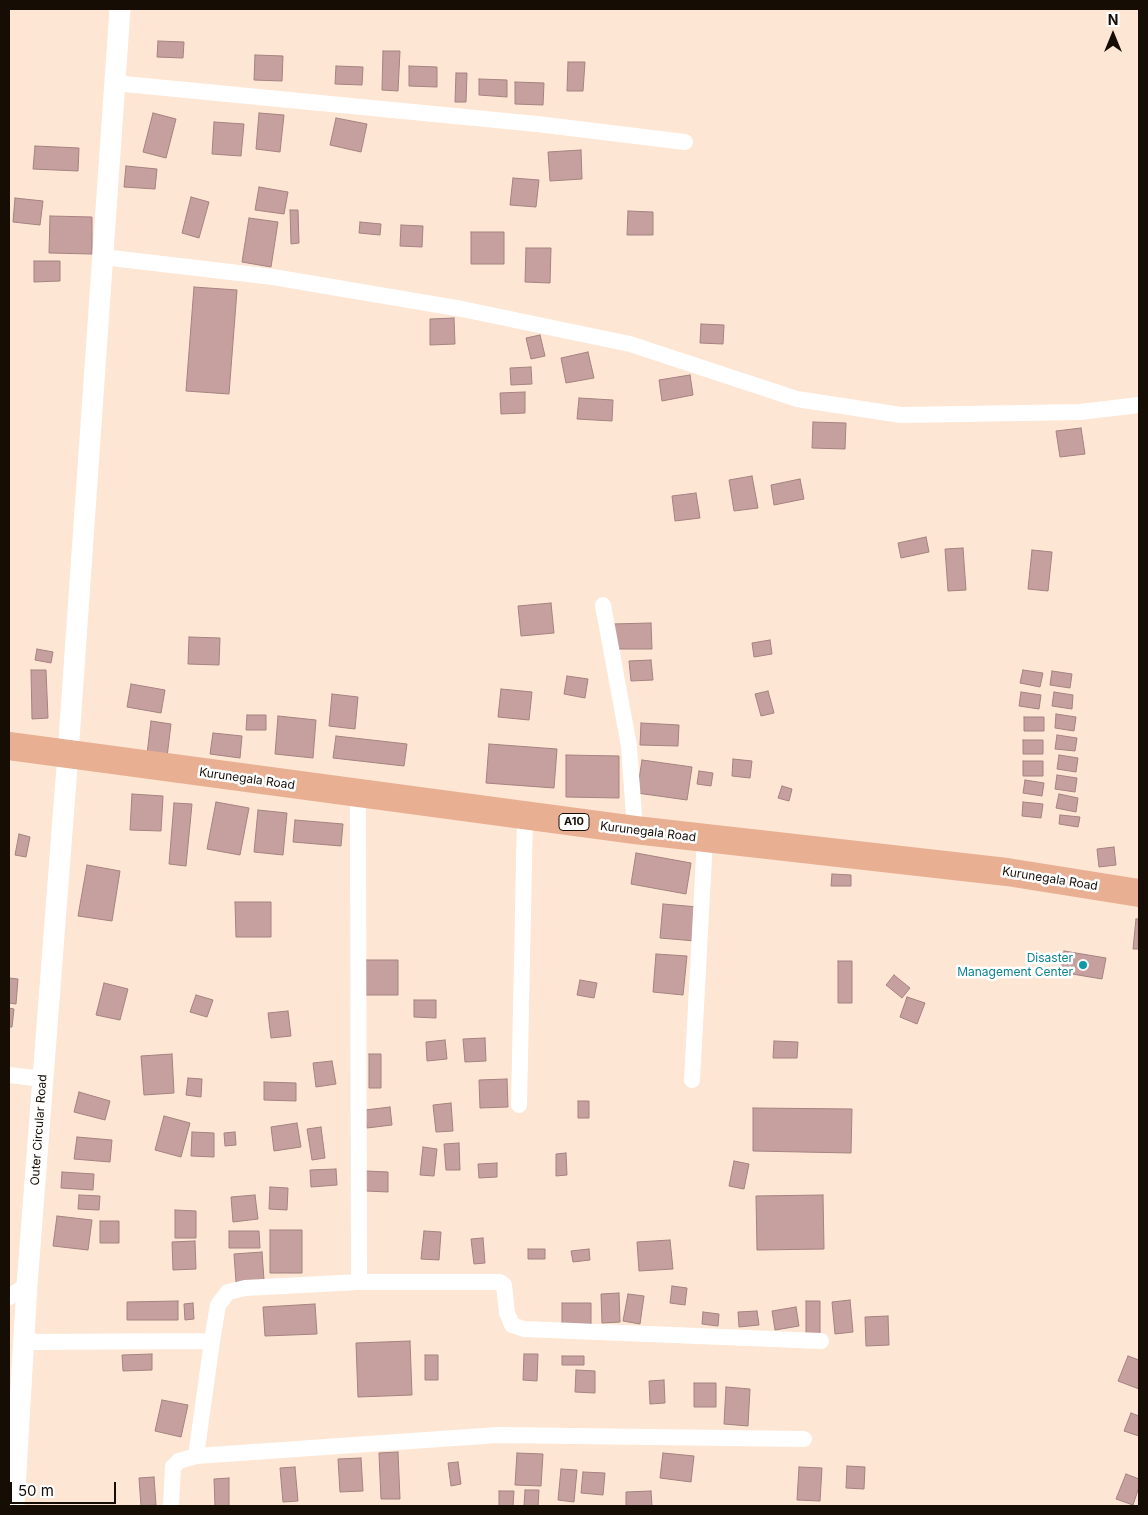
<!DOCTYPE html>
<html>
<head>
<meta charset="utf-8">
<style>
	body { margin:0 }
	#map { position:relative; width:1148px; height:1515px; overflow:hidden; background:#fde6d3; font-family:Inter,sans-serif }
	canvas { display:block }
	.frame { position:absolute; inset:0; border:10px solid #160d05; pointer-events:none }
	.north { position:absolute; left:1088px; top:10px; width:50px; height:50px; -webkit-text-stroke:4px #fff; paint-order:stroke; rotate:0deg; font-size:14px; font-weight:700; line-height:20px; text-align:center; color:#160d05 }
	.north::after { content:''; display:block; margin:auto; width:18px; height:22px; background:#160d05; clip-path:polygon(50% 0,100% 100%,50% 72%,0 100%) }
	.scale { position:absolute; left:10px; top:1482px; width:106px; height:22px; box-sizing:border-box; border:2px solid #160d05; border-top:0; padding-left:6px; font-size:15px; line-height:18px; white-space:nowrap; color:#160d05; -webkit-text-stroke:4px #fff; paint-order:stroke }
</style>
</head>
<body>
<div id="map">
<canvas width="1148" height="1515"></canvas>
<div class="frame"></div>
<div class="north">N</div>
<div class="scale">50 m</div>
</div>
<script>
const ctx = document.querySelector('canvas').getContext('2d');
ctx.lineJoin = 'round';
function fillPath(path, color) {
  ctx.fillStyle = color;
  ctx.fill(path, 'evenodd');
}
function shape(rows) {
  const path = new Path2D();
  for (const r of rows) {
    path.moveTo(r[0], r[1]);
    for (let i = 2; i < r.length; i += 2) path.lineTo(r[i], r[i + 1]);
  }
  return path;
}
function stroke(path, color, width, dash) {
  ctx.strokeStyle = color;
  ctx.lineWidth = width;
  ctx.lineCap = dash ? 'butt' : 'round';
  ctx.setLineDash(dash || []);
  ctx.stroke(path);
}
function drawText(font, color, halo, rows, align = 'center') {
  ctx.font = font + ' Inter,sans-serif';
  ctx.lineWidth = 5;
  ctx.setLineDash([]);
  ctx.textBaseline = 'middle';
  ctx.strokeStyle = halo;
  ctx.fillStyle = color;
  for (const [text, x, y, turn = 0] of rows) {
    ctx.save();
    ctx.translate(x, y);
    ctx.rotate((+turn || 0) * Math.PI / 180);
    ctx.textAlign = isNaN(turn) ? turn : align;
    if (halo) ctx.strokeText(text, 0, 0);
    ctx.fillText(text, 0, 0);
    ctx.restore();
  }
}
const building = shape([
	[158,41,184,42,183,58,157,57,158,41],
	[383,51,400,51,398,91,382,90,383,51],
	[255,55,283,56,282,81,254,80,255,55],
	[568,62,585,62,583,91,567,91,568,62],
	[336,66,363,67,362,85,335,84,336,66],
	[409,66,437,67,437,87,409,86,409,66],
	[456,73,467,73,466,102,455,102,456,73],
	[479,79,507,80,507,97,479,95,479,79],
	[515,82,544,83,543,105,515,104,515,82],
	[153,113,176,119,166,158,143,152,153,113],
	[259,113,284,115,280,152,256,149,259,113],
	[336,118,367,124,361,152,330,145,336,118],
	[214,122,244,124,241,156,212,154,214,122],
	[35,146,79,148,78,171,33,169,35,146],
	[581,150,582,179,550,181,548,152,581,150],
	[126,166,157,169,155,189,124,187,126,166],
	[513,178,539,180,536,207,510,205,513,178],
	[259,187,288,192,284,214,255,210,259,187],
	[191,197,209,202,199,238,182,233,191,197],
	[15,198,43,201,40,225,13,222,15,198],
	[290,210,298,210,299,243,291,244,290,210],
	[628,211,653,212,653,235,627,235,628,211],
	[50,216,92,217,92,254,49,253,50,216],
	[249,218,278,222,271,267,242,262,249,218],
	[360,222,381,224,380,235,359,233,360,222],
	[401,225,423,226,422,247,400,246,401,225],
	[471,232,504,232,504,264,471,264,471,232],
	[526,248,551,248,550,283,525,282,526,248],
	[34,261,60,261,60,281,34,282,34,261],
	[194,287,237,290,229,394,186,391,194,287],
	[454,318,455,344,430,345,430,319,454,318],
	[701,324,724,325,723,344,700,343,701,324],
	[540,335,545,356,531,359,526,338,540,335],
	[588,352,594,378,566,383,561,358,588,352],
	[531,367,532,384,511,385,510,368,531,367],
	[690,375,693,395,662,401,659,380,690,375],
	[525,392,525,413,501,414,500,393,525,392],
	[579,398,613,400,612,421,577,419,579,398],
	[813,422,846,423,845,449,812,448,813,422],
	[1081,428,1085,454,1060,457,1056,431,1081,428],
	[752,476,758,508,734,511,729,480,752,476],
	[800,479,804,499,774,505,771,485,800,479],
	[696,493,700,518,675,521,672,496,696,493],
	[926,537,929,552,901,558,898,543,926,537],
	[963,548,966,590,948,591,945,549,963,548],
	[1032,550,1052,552,1048,591,1028,589,1032,550],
	[551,603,554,633,521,636,518,606,551,603],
	[651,623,652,649,613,649,612,624,651,623],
	[189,637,220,638,219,665,188,664,189,637],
	[770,640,772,654,754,657,752,643,770,640],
	[37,649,53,652,51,663,35,660,37,649],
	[651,660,653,680,631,681,629,661,651,660],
	[31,670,46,670,48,718,32,719,31,670],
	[1023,670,1043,673,1040,687,1020,683,1023,670],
	[1052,671,1072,674,1070,688,1050,685,1052,671],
	[567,676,588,679,585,698,564,694,567,676],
	[131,684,165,690,161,713,127,707,131,684],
	[501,689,532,692,529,720,498,717,501,689],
	[768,691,774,713,761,716,755,694,768,691],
	[1021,692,1041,695,1039,709,1019,706,1021,692],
	[1054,692,1073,695,1072,709,1052,706,1054,692],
	[332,694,358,697,355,729,329,726,332,694],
	[1056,714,1076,717,1074,731,1055,728,1056,714],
	[247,715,266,715,266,730,246,730,247,715],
	[278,716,316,720,313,758,275,754,278,716],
	[1024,717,1044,717,1044,731,1024,731,1024,717],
	[151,721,171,724,167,757,147,754,151,721],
	[641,723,679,725,678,746,640,745,641,723],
	[213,733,242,736,240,758,210,754,213,733],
	[1057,735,1077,738,1075,751,1055,749,1057,735],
	[336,736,407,744,404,766,333,758,336,736],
	[1023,740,1043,740,1043,754,1023,754,1023,740],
	[489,744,557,749,554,788,486,783,489,744],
	[566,755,619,756,619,798,566,797,566,755],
	[1059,755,1078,758,1076,772,1057,769,1059,755],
	[733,759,752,761,750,778,732,776,733,759],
	[642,760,692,767,687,800,637,793,642,760],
	[1023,761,1043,761,1043,776,1023,776,1023,761],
	[699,771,713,773,711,786,697,784,699,771],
	[1057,775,1077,778,1075,792,1055,789,1057,775],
	[1025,780,1044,783,1042,796,1023,793,1025,780],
	[782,786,792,789,789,801,778,798,782,786],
	[132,794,163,796,161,831,130,830,132,794],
	[1059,794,1078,798,1076,812,1056,808,1059,794],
	[216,802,249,808,240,855,207,849,216,802],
	[1023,802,1043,804,1041,818,1022,816,1023,802],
	[174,803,192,804,186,866,169,864,174,803],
	[258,810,287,813,283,855,254,852,258,810],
	[1060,815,1080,817,1078,827,1059,824,1060,815],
	[295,820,343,824,341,846,293,842,295,820],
	[19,834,30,837,26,857,15,855,19,834],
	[1114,847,1116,865,1099,867,1097,849,1114,847],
	[636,853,691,863,686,894,631,884,636,853],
	[87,865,120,871,112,921,78,916,87,865],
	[832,874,851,875,851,886,831,886,832,874],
	[235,902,271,902,271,937,236,937,235,902],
	[663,904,698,907,695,941,660,938,663,904],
	[1136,919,1139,919,1139,949,1133,949,1136,919],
	[1064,951,1106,958,1102,979,1060,972,1064,951],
	[656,954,687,956,683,995,653,992,656,954],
	[366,960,398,960,398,995,366,995,366,960],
	[838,961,852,961,852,1003,838,1003,838,961],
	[894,975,910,988,902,998,886,985,894,975],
	[9,978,18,979,16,1004,9,1003,9,978],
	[580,980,597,983,594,998,577,995,580,980],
	[104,983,128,989,120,1020,96,1015,104,983],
	[196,995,213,1000,207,1017,190,1012,196,995],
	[907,997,925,1003,917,1024,900,1017,907,997],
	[414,1000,436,1000,436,1018,414,1017,414,1000],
	[9,1008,14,1009,12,1027,9,1027,9,1008],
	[288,1011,291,1036,271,1038,268,1013,288,1011],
	[485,1038,486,1061,465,1062,463,1039,485,1038],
	[445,1040,447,1059,427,1061,426,1042,445,1040],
	[774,1041,798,1042,797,1058,773,1058,774,1041],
	[172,1054,174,1093,144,1095,141,1056,172,1054],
	[369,1054,381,1054,381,1088,369,1088,369,1054],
	[332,1061,336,1084,316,1087,313,1063,332,1061],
	[188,1078,202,1079,201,1097,186,1095,188,1078],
	[507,1079,508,1107,480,1108,479,1080,507,1079],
	[264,1082,296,1083,296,1101,264,1100,264,1082],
	[79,1092,110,1101,105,1120,74,1112,79,1092],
	[578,1101,589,1101,589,1118,578,1118,578,1101],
	[451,1103,453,1131,436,1132,433,1105,451,1103],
	[390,1107,392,1125,367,1128,365,1110,390,1107],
	[753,1108,852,1109,851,1153,753,1151,753,1108],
	[164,1116,190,1123,181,1157,155,1150,164,1116],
	[297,1123,301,1147,274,1151,271,1127,297,1123],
	[321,1127,325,1158,312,1160,307,1129,321,1127],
	[192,1132,214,1133,214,1157,191,1156,192,1132],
	[235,1132,236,1145,225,1146,224,1133,235,1132],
	[77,1137,112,1140,110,1162,74,1159,77,1137],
	[459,1143,460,1170,446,1170,444,1144,459,1143],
	[423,1147,437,1149,434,1176,420,1175,423,1147],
	[566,1153,567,1175,556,1176,556,1154,566,1153],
	[734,1161,749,1164,744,1189,729,1186,734,1161],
	[497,1163,497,1177,479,1178,478,1164,497,1163],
	[336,1169,337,1185,311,1187,310,1170,336,1169],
	[366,1171,388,1172,388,1192,366,1191,366,1171],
	[62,1172,94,1174,93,1190,61,1188,62,1172],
	[270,1187,288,1188,287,1210,269,1209,270,1187],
	[79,1195,100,1196,99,1210,78,1209,79,1195],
	[255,1195,258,1219,233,1222,231,1197,255,1195],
	[823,1195,824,1249,757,1250,756,1196,823,1195],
	[175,1210,196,1211,196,1238,175,1238,175,1210],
	[57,1216,92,1220,88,1250,53,1246,57,1216],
	[100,1221,119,1221,119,1243,100,1243,100,1221],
	[270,1230,302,1230,302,1273,270,1273,270,1230],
	[229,1231,259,1231,260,1248,229,1248,229,1231],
	[424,1231,441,1232,439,1260,421,1259,424,1231],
	[483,1238,485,1263,474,1264,471,1239,483,1238],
	[670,1240,673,1269,639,1271,637,1242,670,1240],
	[195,1241,196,1269,173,1270,172,1242,195,1241],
	[528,1249,545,1249,545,1259,528,1259,528,1249],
	[589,1249,590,1260,573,1262,571,1251,589,1249],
	[262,1252,264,1280,236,1282,234,1254,262,1252],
	[672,1286,687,1288,685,1305,670,1303,672,1286],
	[619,1293,620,1322,602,1323,601,1294,619,1293],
	[628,1294,644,1296,640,1324,623,1321,628,1294],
	[850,1300,853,1332,835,1334,832,1302,850,1300],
	[178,1301,178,1320,127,1320,127,1302,178,1301],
	[806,1301,820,1301,820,1335,806,1335,806,1301],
	[193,1303,194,1319,185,1320,184,1304,193,1303],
	[562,1303,591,1303,591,1324,562,1325,562,1303],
	[315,1304,317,1334,265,1336,263,1307,315,1304],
	[796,1307,799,1326,775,1330,772,1311,796,1307],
	[757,1311,759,1325,739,1327,738,1312,757,1311],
	[703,1312,719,1314,718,1326,702,1324,703,1312],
	[888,1316,889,1345,866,1346,865,1317,888,1316],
	[410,1341,412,1395,358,1397,356,1343,410,1341],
	[152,1354,152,1370,123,1371,122,1355,152,1354],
	[524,1354,538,1354,537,1381,523,1380,524,1354],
	[425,1355,438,1355,438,1380,425,1380,425,1355],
	[562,1356,584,1356,584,1365,562,1365,562,1356],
	[1128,1356,1139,1360,1139,1389,1118,1381,1128,1356],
	[576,1370,595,1371,595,1393,575,1392,576,1370],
	[664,1380,665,1403,650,1404,649,1381,664,1380],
	[694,1383,716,1383,716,1407,694,1407,694,1383],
	[726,1387,750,1389,748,1426,724,1424,726,1387],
	[162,1400,188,1405,181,1437,155,1431,162,1400],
	[1131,1413,1139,1416,1139,1436,1124,1431,1131,1413],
	[398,1452,400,1499,381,1499,379,1453,398,1452],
	[517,1453,543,1454,541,1486,515,1485,517,1453],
	[663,1453,694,1456,691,1482,660,1478,663,1453],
	[361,1458,363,1491,340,1492,338,1459,361,1458],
	[458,1462,461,1484,451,1486,448,1463,458,1462],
	[847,1466,865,1467,864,1489,846,1488,847,1466],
	[295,1467,298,1501,283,1502,280,1468,295,1467],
	[799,1467,822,1468,820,1501,797,1500,799,1467],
	[561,1469,577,1470,574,1502,558,1500,561,1469],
	[583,1472,605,1473,603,1495,581,1493,583,1472],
	[1126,1474,1139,1479,1139,1487,1133,1505,1116,1499,1126,1474],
	[154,1477,156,1505,141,1506,139,1478,154,1477],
	[229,1478,229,1506,215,1506,214,1479,229,1478],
	[525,1490,539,1490,538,1506,524,1506,525,1490],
	[499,1491,514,1491,513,1506,499,1506,499,1491],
	[651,1491,652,1506,626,1506,626,1492,651,1491]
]);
fillPath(building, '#c5a09e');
stroke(building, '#a58280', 1);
stroke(shape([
	[114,83,537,124,685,142],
	[103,257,273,277,462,309,630,344,797,399,901,415,1080,412,1139,405],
	[603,605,629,746,635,830],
	[358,794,359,1282,500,1282,504,1285,507,1313,512,1325,524,1329,821,1341],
	[9,1075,43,1079],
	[692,1080,705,839],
	[519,1105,525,815],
	[359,1282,245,1288,228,1292,218,1305,212,1341,196,1456,498,1435,804,1439],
	[9,1297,27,1285],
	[24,1342,212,1341],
	[171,1506,173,1467,179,1461,196,1456]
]), '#fff', 16);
stroke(shape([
	[14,1506,27,1285,68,754,120,9]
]), '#fff', 21);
stroke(shape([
	[9,746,635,830,1007,872,1139,893]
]), '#e8af93', 28);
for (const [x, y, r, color] of [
	[1083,965,5,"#0f9aa8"]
]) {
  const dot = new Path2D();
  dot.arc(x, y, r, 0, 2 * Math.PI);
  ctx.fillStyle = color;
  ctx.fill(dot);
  stroke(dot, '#fff', 2);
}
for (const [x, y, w] of [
	[574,822,30]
]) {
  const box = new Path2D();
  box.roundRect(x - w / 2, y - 8.5, w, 17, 4);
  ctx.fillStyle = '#fff';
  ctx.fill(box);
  stroke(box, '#160d05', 1);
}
drawText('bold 11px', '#160d05', null, [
	["A10",574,822]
]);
drawText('12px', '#160d05', '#fff', [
	["Kurunegala Road",247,779,8],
	["Kurunegala Road",648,832,7],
	["Kurunegala Road",1050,879,9],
	["Outer Circular Road",39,1130,-86]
]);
drawText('12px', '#0d838f', '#fff', [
	["Disaster",1073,958],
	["Management Center",1073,972]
], 'right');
</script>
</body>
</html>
